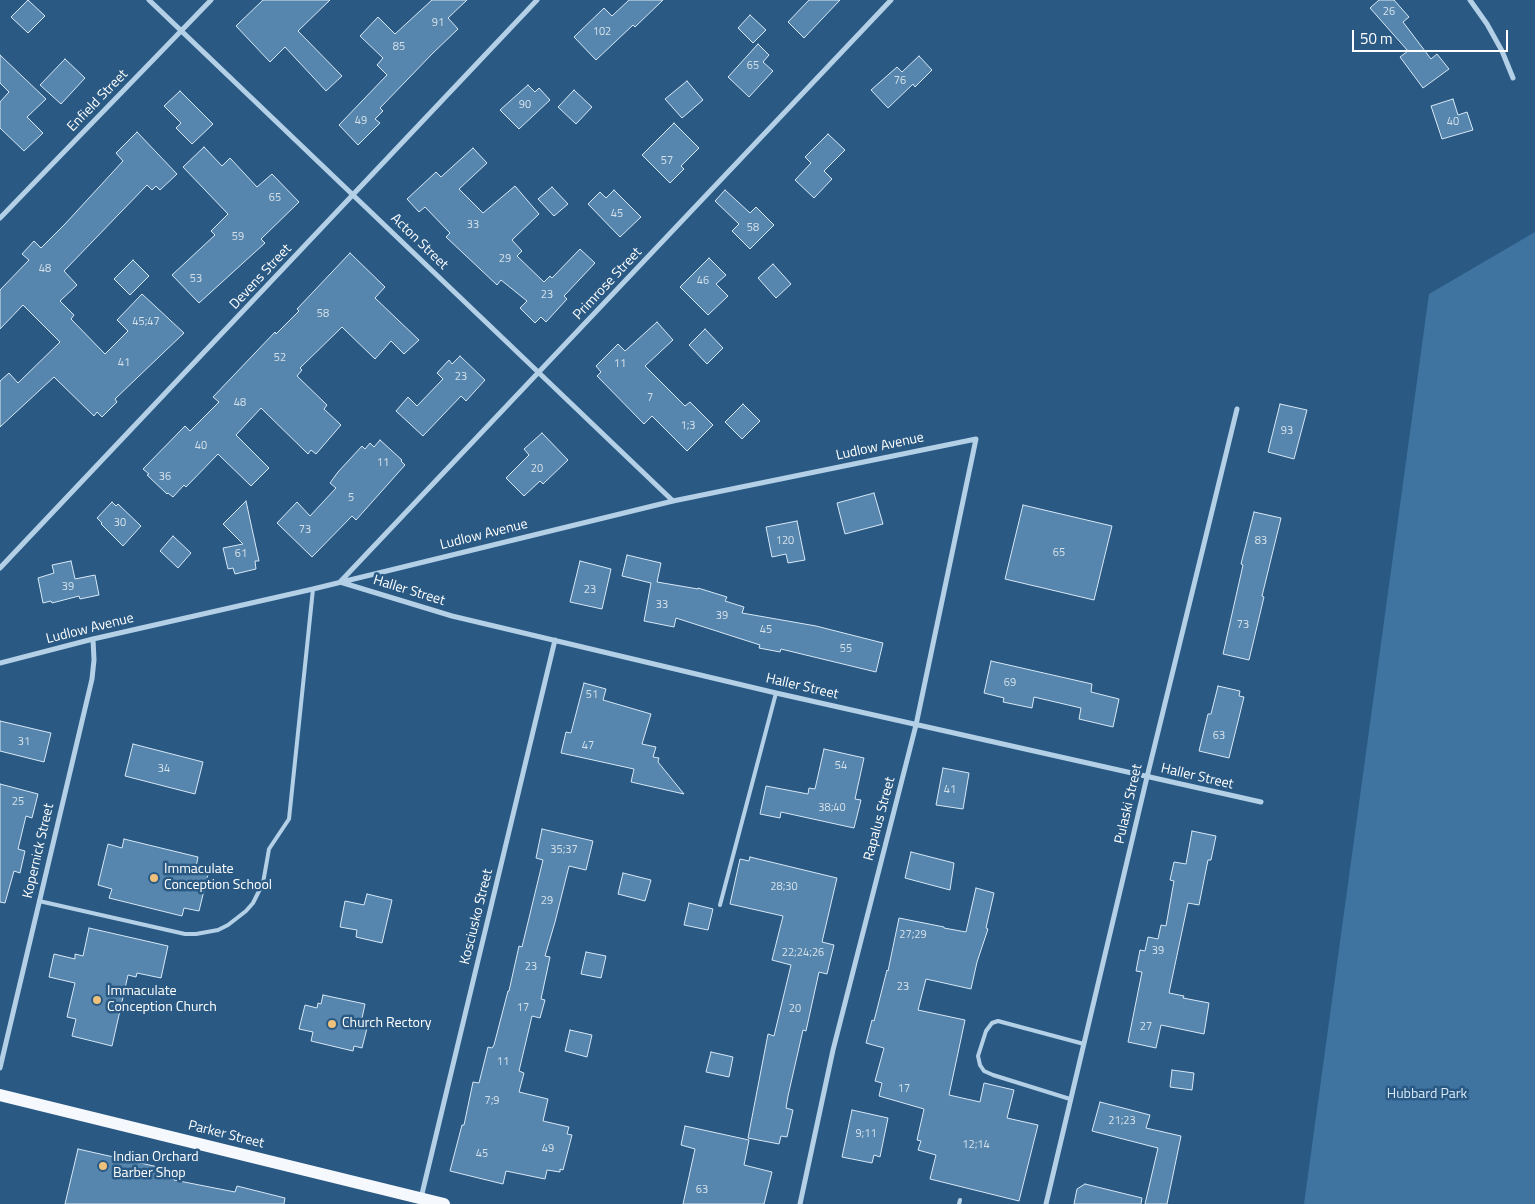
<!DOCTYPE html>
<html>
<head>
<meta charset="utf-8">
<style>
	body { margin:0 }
	#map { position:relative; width:1535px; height:1204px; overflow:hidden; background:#2a5a84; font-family:"Titillium Web",sans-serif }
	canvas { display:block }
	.scale { position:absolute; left:1352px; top:30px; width:156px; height:22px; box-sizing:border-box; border:2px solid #fff; border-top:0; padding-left:6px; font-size:15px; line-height:18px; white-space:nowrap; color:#fff; -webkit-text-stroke:4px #2a5a84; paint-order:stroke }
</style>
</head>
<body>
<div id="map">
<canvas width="1535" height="1204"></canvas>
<div class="scale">50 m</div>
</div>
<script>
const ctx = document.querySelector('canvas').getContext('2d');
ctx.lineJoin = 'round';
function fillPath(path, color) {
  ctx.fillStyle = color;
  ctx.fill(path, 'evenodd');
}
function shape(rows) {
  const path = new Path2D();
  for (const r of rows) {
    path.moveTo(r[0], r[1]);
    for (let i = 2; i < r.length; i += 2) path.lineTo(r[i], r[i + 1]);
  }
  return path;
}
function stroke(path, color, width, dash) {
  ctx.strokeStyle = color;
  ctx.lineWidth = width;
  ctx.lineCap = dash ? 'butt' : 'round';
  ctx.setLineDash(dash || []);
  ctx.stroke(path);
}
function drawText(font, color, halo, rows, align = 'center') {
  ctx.font = font + ' "Titillium Web",sans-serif';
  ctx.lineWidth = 5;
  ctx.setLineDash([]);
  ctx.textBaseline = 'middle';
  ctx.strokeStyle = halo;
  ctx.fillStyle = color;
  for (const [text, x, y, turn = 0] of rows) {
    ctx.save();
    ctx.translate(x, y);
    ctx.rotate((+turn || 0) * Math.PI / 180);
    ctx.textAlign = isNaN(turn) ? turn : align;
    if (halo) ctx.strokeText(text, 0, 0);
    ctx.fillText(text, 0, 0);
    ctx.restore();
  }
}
fillPath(shape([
	[1535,232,1535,1204,1304,1204,1429,294]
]), '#3f74a0');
const building = shape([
	[28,0,45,16,28,33,11,17,28,0],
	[263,0,330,0,298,31,342,76,326,91,285,47,270,62,236,26,263,0],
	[432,0,467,0,448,18,458,29,433,53,380,108,383,111,375,119,380,123,358,145,339,125,387,75,377,65,383,58,360,36,378,17,395,34,432,0],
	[629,0,663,0,635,27,633,25,596,60,574,37,604,8,612,16,629,0],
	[809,0,840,0,804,38,788,22,809,0],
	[1379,0,1394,0,1409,17,1403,22,1431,59,1437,54,1449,69,1423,88,1400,57,1408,51,1370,8,1379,0],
	[750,15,766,30,753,43,738,28,750,15],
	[758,44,769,55,763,62,773,71,749,97,728,77,758,44],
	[0,55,46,99,27,117,43,133,24,151,0,128,0,102,9,92,0,83,0,55],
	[919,56,932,70,915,87,913,84,888,108,871,90,897,67,902,72,919,56],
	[65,59,85,78,61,104,40,85,65,59],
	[687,81,703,100,682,118,665,99,687,81],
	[528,85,535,92,539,88,550,100,519,129,500,110,528,85],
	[574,90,592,107,576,124,558,107,574,90],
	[180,91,213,124,192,144,176,128,181,123,164,106,180,91],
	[1453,99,1458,115,1467,112,1473,130,1442,139,1431,106,1453,99],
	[674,123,699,148,681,166,684,169,670,183,642,155,674,123],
	[137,132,177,174,160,190,156,186,152,190,147,185,64,271,77,285,60,301,74,315,71,319,105,354,128,331,117,320,142,294,184,333,115,399,117,402,102,417,97,412,94,416,54,377,0,427,0,381,9,373,18,383,60,342,23,305,0,329,0,290,29,260,22,254,34,241,41,248,65,224,123,161,116,153,137,132],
	[828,134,845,150,824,171,832,179,814,198,795,180,811,163,805,157,828,134],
	[204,147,222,166,230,158,257,187,272,174,299,202,261,239,265,243,199,303,172,275,215,235,211,231,228,214,183,167,204,147],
	[473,148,487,163,459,189,483,213,515,186,539,214,512,240,522,251,517,256,544,282,550,276,552,278,580,249,595,263,564,296,567,299,546,322,541,317,535,323,520,308,527,301,501,280,497,285,446,237,450,233,425,207,419,212,407,199,436,172,441,177,473,148],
	[552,187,568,204,554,216,538,199,552,187],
	[614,190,641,217,620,237,588,204,600,192,606,198,614,190],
	[725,190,750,213,756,207,774,225,750,249,732,231,739,224,715,201,725,190],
	[350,253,385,287,375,298,419,340,404,354,391,341,375,359,342,327,300,368,302,370,297,376,327,405,324,409,341,425,316,454,311,450,308,454,261,408,236,435,269,468,251,486,218,454,186,487,184,485,173,497,168,493,167,494,147,475,149,474,143,469,185,426,190,431,219,402,213,397,275,332,276,334,299,311,297,309,350,253],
	[709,258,726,275,716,284,728,296,708,315,680,287,709,258],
	[133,260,149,276,130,295,114,279,133,260],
	[773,264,791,284,776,298,758,278,773,264],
	[657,322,673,340,645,366,685,406,690,402,713,425,687,451,652,416,644,424,597,376,601,372,596,366,618,344,625,351,657,322],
	[705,329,723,348,707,364,689,345,705,329],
	[460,356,485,380,466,401,461,396,423,436,396,411,408,397,417,406,443,379,437,373,449,360,452,364,460,356],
	[743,404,760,421,742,439,725,422,743,404],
	[1280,404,1307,410,1294,459,1268,452,1280,404],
	[542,433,568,460,543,484,540,481,524,496,506,478,529,455,524,449,542,433],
	[380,440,402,460,401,461,405,465,356,520,352,516,312,557,277,523,297,502,310,516,336,488,330,483,338,472,362,446,365,449,370,443,374,447,380,440],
	[874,493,883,524,845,534,837,503,874,493],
	[246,501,259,561,255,561,256,569,235,574,233,568,228,569,223,548,243,544,223,524,246,501],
	[112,502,116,506,118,504,141,526,123,546,101,524,102,523,97,518,112,502],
	[1023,505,1112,526,1094,600,1005,579,1023,505],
	[1254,512,1281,518,1262,596,1264,597,1249,660,1223,654,1243,565,1241,564,1254,512],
	[797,521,805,560,788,563,786,554,772,557,766,527,797,521],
	[173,536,191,553,178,568,160,551,173,536],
	[627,555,661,563,657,582,698,589,698,588,727,597,725,601,744,607,742,613,816,626,883,643,876,672,781,649,780,652,759,648,760,645,676,618,674,627,644,621,651,583,622,576,627,555],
	[71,561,75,579,95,575,99,595,80,599,79,596,52,603,51,601,43,603,38,578,54,573,52,565,71,561],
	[580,561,611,569,602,609,570,602,580,561],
	[991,661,1092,684,1091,692,1119,699,1113,727,1079,719,1081,708,1034,697,1032,708,1003,702,1004,698,984,693,991,661],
	[584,683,606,689,603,700,651,714,642,744,656,747,653,757,659,758,658,762,684,794,631,782,634,769,561,753,566,732,571,733,584,683],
	[1218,686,1240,691,1239,696,1244,697,1229,758,1199,751,1208,714,1211,714,1218,686],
	[0,721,51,733,44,762,0,751,0,721],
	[133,744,203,762,195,794,125,776,133,744],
	[824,749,864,758,855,799,861,800,854,828,781,812,780,818,760,814,766,786,808,794,809,788,815,789,824,749],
	[943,768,969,773,963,809,936,805,943,768],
	[0,784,38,794,32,818,26,816,18,849,25,851,20,873,14,871,5,903,0,902,0,784],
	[542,829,593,841,586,870,569,866,555,922,545,956,550,957,541,999,545,1000,540,1018,532,1016,519,1071,524,1073,519,1092,548,1099,543,1121,569,1127,567,1134,572,1135,563,1170,560,1169,560,1172,547,1170,545,1179,506,1171,503,1184,450,1171,462,1125,464,1125,473,1082,479,1083,488,1047,492,1048,494,1045,508,991,509,991,519,946,522,947,543,860,536,858,542,829],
	[1192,831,1216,836,1211,860,1208,860,1199,905,1188,903,1169,993,1184,996,1183,998,1209,1003,1204,1034,1161,1025,1156,1048,1128,1042,1142,972,1136,971,1140,950,1145,951,1148,937,1158,939,1161,925,1166,926,1174,881,1170,880,1174,862,1186,864,1192,831],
	[124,839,198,857,196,867,209,870,199,911,184,908,182,916,109,898,112,889,98,885,108,844,122,848,124,839],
	[911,852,954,863,950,890,905,878,911,852],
	[750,857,837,878,822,942,834,945,827,974,819,972,806,1031,803,1030,788,1096,786,1108,793,1110,787,1137,781,1136,779,1144,748,1138,768,1034,774,1036,791,965,772,960,783,916,730,904,740,859,749,861,750,857],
	[623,873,651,880,645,901,618,894,623,873],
	[976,888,994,893,986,928,988,929,977,962,971,989,926,979,918,1010,965,1020,949,1095,980,1102,984,1083,1014,1090,1007,1118,1038,1125,1019,1201,930,1179,936,1155,918,1150,921,1141,917,1140,924,1109,879,1096,882,1083,875,1081,884,1048,866,1043,872,1020,874,1021,887,970,888,971,899,918,944,927,944,928,966,932,976,888],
	[367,894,392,900,382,943,356,937,357,930,340,927,345,901,364,905,367,894],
	[689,903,713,909,708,930,684,925,689,903],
	[89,928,168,946,161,978,137,973,136,977,128,975,112,1046,72,1036,76,1019,67,1017,75,983,49,977,54,954,75,959,75,954,83,956,89,928],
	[586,952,606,956,601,978,581,974,586,952],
	[323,995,365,1004,361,1023,368,1024,362,1048,354,1046,353,1051,311,1041,313,1032,299,1029,305,1005,317,1008,318,1003,321,1004,323,995],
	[570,1030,592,1035,587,1057,565,1051,570,1030],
	[711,1052,733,1057,729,1077,706,1072,711,1052],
	[1172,1070,1194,1073,1192,1090,1170,1087,1172,1070],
	[1100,1102,1150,1115,1146,1128,1181,1136,1167,1204,1145,1204,1158,1148,1092,1131,1100,1102],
	[852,1110,888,1118,880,1157,874,1155,872,1163,842,1157,852,1110],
	[685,1126,749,1140,744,1165,772,1172,764,1204,683,1204,695,1149,681,1145,685,1126],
	[78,1149,176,1171,174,1180,235,1192,237,1186,285,1198,284,1204,65,1204,78,1149],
	[1085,1184,1142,1198,1141,1204,1074,1204,1077,1189,1085,1184]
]);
fillPath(building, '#5686ad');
stroke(building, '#d7e8f6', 1);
stroke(shape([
	[39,901,185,934,196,934,218,930,228,925,246,911,253,903,263,883,269,849,289,819,313,589],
	[720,905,776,693],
	[1070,1099,993,1075,984,1071,980,1065,978,1056,986,1031,992,1023,998,1021,1084,1044],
	[959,1204,960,1200]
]), '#b4d0e7', 4);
stroke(shape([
	[149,0,673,501],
	[891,0,340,582,452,616,776,693,1261,802],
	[1470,0,1487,24,1502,51,1513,78],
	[0,218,211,0],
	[0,568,537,0],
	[0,663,93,639,313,589,673,501,976,439,916,725,833,1050,800,1204],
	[0,1068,92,679,94,660,93,639],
	[421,1198,555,640],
	[1046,1204,1147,777,1237,409]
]), '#b4d0e7', 5);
stroke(shape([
	[0,1095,444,1204]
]), '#f5f9fe', 12);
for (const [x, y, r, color] of [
	[154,878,5,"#edc17c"],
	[97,1000,5,"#edc17c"],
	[332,1024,5,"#edc17c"],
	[103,1166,5,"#edc17c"]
]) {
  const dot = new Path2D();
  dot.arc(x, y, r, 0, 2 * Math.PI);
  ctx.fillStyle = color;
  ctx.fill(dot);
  stroke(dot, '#2a5a84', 2);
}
drawText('11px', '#d5e1ea', null, [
	["26",1389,12],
	["91",438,23],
	["102",602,32],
	["85",399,47],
	["65",753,66],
	["76",900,81],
	["90",525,105],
	["49",361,121],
	["40",1453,122],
	["57",667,161],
	["65",275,198],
	["45",617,214],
	["33",473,225],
	["58",753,228],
	["59",238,237],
	["29",505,259],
	["48",45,269],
	["53",196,279],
	["46",703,281],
	["23",547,295],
	["58",323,314],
	["45;47",146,322],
	["52",280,358],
	["41",124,363],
	["11",620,364],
	["23",461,377],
	["7",650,398],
	["48",240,403],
	["1;3",688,426],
	["93",1287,431],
	["40",201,446],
	["11",383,463],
	["20",537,469],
	["36",165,477],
	["5",351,498],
	["30",120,523],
	["73",305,530],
	["120",785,541],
	["83",1261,541],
	["65",1059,553],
	["61",241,554],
	["39",68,587],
	["23",590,590],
	["33",662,605],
	["39",722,616],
	["73",1243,625],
	["45",766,630],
	["55",846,649],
	["69",1010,683],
	["51",592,695],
	["63",1219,736],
	["31",24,742],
	["47",588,746],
	["54",841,766],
	["34",164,769],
	["41",950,790],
	["25",18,802],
	["38;40",832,808],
	["35;37",564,850],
	["28;30",784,887],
	["29",547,901],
	["27;29",913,935],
	["39",1158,951],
	["22;24;26",803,953],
	["23",531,967],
	["23",903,987],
	["17",523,1008],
	["20",795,1009],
	["27",1146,1027],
	["11",503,1062],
	["17",904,1089],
	["7;9",492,1101],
	["21;23",1122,1121],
	["9;11",866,1134],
	["12;14",976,1145],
	["49",548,1149],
	["45",482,1154],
	["63",702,1190]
]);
drawText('14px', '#fff', '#2a5a84', [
	["Enfield Street",98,101,-46],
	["Acton Street",419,242,44],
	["Devens Street",261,277,-47],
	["Primrose Street",608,284,-47],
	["Ludlow Avenue",880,447,-12],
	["Ludlow Avenue",484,535,-14],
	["Haller Street",409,591,17],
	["Ludlow Avenue",90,629,-14],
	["Haller Street",802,687,13],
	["Haller Street",1197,777,13],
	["Pulaski Street",1129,804,-77],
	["Rapalus Street",880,819,-75],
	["Kopernick Street",39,851,-77],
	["Kosciusko Street",477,917,-76],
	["Parker Street",226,1135,14]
]);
drawText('14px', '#fff', '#2a5a84', [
	["Immaculate",164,870],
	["Conception School",164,886],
	["Immaculate",107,992],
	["Conception Church",107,1008],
	["Church Rectory",342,1024],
	["Indian Orchard",113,1158],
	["Barber Shop",113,1174]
], 'left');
drawText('14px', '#d7e8f6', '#2a5a84', [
	["Hubbard Park",1427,1095]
]);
</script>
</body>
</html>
